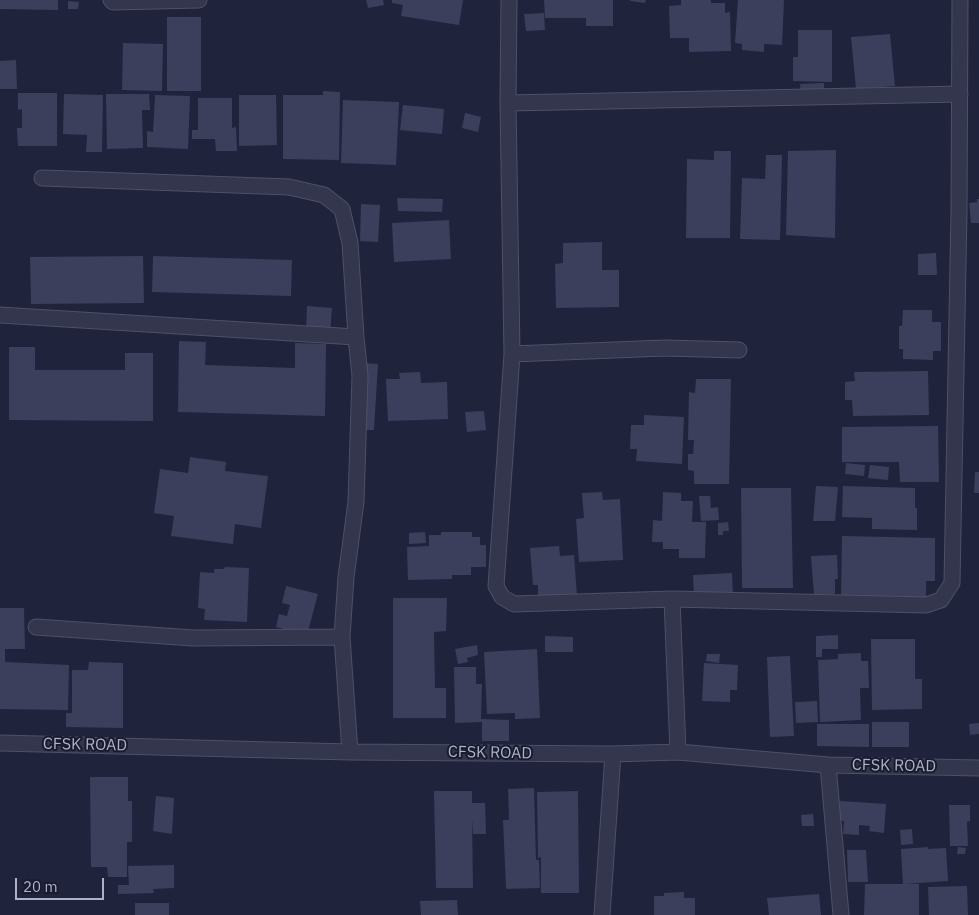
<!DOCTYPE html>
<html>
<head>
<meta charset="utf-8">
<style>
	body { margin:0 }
	#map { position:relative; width:979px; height:915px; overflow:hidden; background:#20233c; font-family:"IBM Plex Sans",sans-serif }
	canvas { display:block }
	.scale { position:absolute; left:15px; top:878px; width:89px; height:22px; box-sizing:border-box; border:2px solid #aeb1c8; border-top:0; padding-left:6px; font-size:15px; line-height:18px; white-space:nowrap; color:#aeb1c8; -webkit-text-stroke:4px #191c30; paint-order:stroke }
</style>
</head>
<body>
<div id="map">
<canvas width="979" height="915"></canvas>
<div class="scale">20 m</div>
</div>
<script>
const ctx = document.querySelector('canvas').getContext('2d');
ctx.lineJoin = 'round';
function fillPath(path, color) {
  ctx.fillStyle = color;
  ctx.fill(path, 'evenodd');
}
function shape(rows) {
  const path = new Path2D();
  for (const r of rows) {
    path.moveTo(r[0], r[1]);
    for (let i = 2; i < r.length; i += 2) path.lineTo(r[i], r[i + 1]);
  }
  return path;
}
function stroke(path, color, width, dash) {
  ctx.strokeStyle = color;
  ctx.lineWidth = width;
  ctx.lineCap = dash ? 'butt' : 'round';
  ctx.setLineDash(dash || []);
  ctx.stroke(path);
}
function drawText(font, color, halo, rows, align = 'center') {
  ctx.font = font + ' "IBM Plex Sans",sans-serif';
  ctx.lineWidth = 4;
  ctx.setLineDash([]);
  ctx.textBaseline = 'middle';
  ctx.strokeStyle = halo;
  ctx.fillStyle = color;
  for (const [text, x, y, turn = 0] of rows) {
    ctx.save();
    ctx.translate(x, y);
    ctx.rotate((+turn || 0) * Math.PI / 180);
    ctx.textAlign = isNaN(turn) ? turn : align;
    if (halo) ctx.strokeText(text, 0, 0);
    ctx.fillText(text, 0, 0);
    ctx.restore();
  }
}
fillPath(shape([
	[0,0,58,0,58,10,0,9],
	[366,0,383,0,384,5,368,8],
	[392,0,463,0,459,25,401,16,403,5,392,3],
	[544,0,613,0,613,26,586,26,586,18,545,18],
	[630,0,646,0,645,3,630,1],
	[681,0,711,0,711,3,725,3,725,13,730,12,731,51,689,52,689,38,670,38,669,6,681,5],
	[738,0,784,0,782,45,764,44,764,52,742,50,742,44,735,43],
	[68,1,79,2,78,9,68,9],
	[544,13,545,30,526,31,524,14],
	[167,17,201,17,201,91,167,91],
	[798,30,832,30,832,82,793,81,793,57,798,57],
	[890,34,895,86,856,89,851,37],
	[123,43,163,44,162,91,122,90],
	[16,60,17,89,0,89,0,61],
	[824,83,824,94,801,95,800,84],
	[323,91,340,92,339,160,283,159,283,95,323,95],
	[18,93,57,93,57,146,18,146,17,128,22,128,22,109,18,110],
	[64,94,103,95,102,152,86,152,87,135,63,134],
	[106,94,149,94,150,110,142,110,143,148,107,149],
	[155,95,190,96,188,149,147,147,147,131,153,132],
	[239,95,276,95,277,145,239,146],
	[198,98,232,98,232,128,236,127,237,151,216,151,215,139,192,139,192,130,198,130],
	[343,100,399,102,396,165,341,163],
	[403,105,444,109,442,134,400,130],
	[465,113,481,117,478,132,462,128],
	[836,150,835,238,786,235,788,151],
	[714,151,731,151,730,238,686,238,687,159,714,160],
	[766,155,782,155,780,240,740,239,742,178,765,179],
	[397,198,443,199,442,212,398,211],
	[977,199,979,199,979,223,971,223,969,203,977,202],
	[361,204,380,205,378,242,360,241],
	[449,220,451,259,394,262,392,223],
	[602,242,602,270,619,270,619,307,556,308,555,264,563,263,563,243],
	[936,253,937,275,918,275,918,254],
	[143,256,144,303,31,304,30,257],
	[153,256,292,260,291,296,152,292],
	[307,306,332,308,330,334,306,333],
	[903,310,932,310,932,322,941,322,941,351,933,351,933,360,903,359,903,349,899,349,899,326,902,326],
	[179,341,206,342,205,365,295,368,295,343,326,344,325,416,178,412],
	[9,347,35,347,35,370,125,370,125,353,153,353,153,421,9,420],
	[364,363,378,364,374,430,360,430],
	[928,371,929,415,853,416,852,400,845,400,845,382,855,381,854,372],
	[420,372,421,383,447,382,448,419,388,421,386,379,400,379,399,373],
	[696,379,731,379,729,484,694,484,694,471,688,470,688,454,693,454,694,440,688,440,689,392,695,393],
	[484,411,486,430,467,432,465,412],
	[644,415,684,417,682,464,636,461,637,449,630,449,631,425,644,425],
	[938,426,939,482,900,482,899,462,842,462,842,427],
	[190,457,226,462,225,471,268,476,261,528,235,524,233,544,171,536,174,516,154,513,160,469,188,473],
	[846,463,865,465,864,476,845,474],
	[870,465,889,467,888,480,868,478],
	[975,472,979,472,979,493,974,493],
	[816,486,838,487,835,521,813,521],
	[843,486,915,488,915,508,917,508,917,530,872,529,872,518,842,517],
	[741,488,791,488,793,588,742,588],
	[602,492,603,500,620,499,623,560,579,562,576,519,584,518,582,493],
	[663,492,681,493,681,501,693,501,692,522,706,522,705,558,679,558,679,549,663,549,663,542,652,542,653,520,662,521],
	[699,496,710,496,711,508,718,507,719,520,701,521],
	[728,522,729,531,723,531,723,535,718,535,718,523],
	[425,532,426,543,409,544,409,533],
	[441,532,472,532,472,537,480,537,480,545,486,545,486,567,471,567,471,575,452,575,452,579,408,580,407,547,429,546,429,535,441,535],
	[842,536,935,538,935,581,926,581,926,601,841,599],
	[559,546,560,556,574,555,577,596,538,599,538,585,533,585,530,548],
	[837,555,838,579,835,579,835,594,814,595,811,556],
	[225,567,249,568,247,622,204,620,205,609,198,608,200,572,214,573,214,569,224,569],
	[732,573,733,595,694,596,693,575],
	[286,586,318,594,307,635,276,627,279,614,287,616,290,605,282,603],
	[393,598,447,598,446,631,434,632,435,688,446,688,446,718,393,718],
	[0,608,24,608,25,649,5,649,5,662,69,665,68,710,0,709],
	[838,635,838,649,822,649,822,657,816,657,816,636],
	[545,636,573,637,573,652,545,652],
	[871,639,915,639,915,679,922,679,922,709,872,710],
	[477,645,478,655,467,658,468,662,458,664,455,649],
	[537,649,540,718,515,719,515,713,487,714,484,652],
	[861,653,861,661,868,661,869,688,860,688,861,720,820,722,818,660,838,659,838,654],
	[707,654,720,654,719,663,706,661],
	[790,656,794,736,770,737,767,657],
	[89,662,123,663,123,728,66,727,66,713,72,713,72,670,88,670],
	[704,663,738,665,737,690,730,690,730,702,702,701],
	[454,667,476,667,476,684,482,684,481,719,509,720,509,741,482,741,482,722,455,723],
	[817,701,818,722,796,723,795,702],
	[872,722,909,722,909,747,872,747],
	[979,723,979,734,970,735,969,724],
	[817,724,869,724,869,747,817,746],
	[90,777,128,777,128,801,132,801,132,842,127,842,127,877,108,877,107,867,91,867],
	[534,788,536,860,539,860,540,888,506,889,503,820,509,820,508,789],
	[434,791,472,791,472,803,485,803,486,834,473,834,472,819,473,888,436,888],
	[578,791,579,893,541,893,541,857,538,858,537,792],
	[156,796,174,798,172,834,153,831],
	[840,801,886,804,884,833,869,831,870,826,859,825,859,835,843,834,844,821,839,820],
	[949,805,970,805,970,821,967,822,968,846,950,846],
	[813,814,814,826,802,826,801,815],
	[912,829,913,844,901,845,900,830],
	[928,847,928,849,946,848,948,881,905,884,919,884,919,915,864,915,865,884,903,884,901,849],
	[958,847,966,848,965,854,957,854],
	[847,850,866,850,868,882,848,882],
	[174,865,174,888,153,889,154,893,118,894,118,885,129,885,128,866],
	[967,886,968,915,929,915,928,887],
	[684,892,684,898,695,898,695,915,654,915,654,896,664,896,664,893],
	[819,894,821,915,769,915,767,898],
	[457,900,458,915,421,915,420,901],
	[135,903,169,903,169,915,135,915]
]), '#3b3f5c');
const minor = shape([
	[111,0,113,2,199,0],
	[509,0,508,103,512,354,496,586,502,597,514,604,672,599,678,752],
	[508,103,960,94],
	[42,178,289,187,324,195,342,209,350,243,356,337,360,376,356,502,346,577,342,637,350,752],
	[0,315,356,337],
	[512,354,665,348,739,350],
	[672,599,926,605,941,600,952,583,959,211,960,0],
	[36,627,193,638,342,637],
	[0,743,350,752,613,754,678,752,828,765,979,768],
	[828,765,841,915],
	[602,915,613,754]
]);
stroke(minor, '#4e5166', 17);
stroke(minor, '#33364c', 15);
drawText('16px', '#aeb1c8', '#191c30', [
	["CFSK ROAD",85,745,1],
	["CFSK ROAD",490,753,1],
	["CFSK ROAD",894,766,1]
]);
</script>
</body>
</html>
